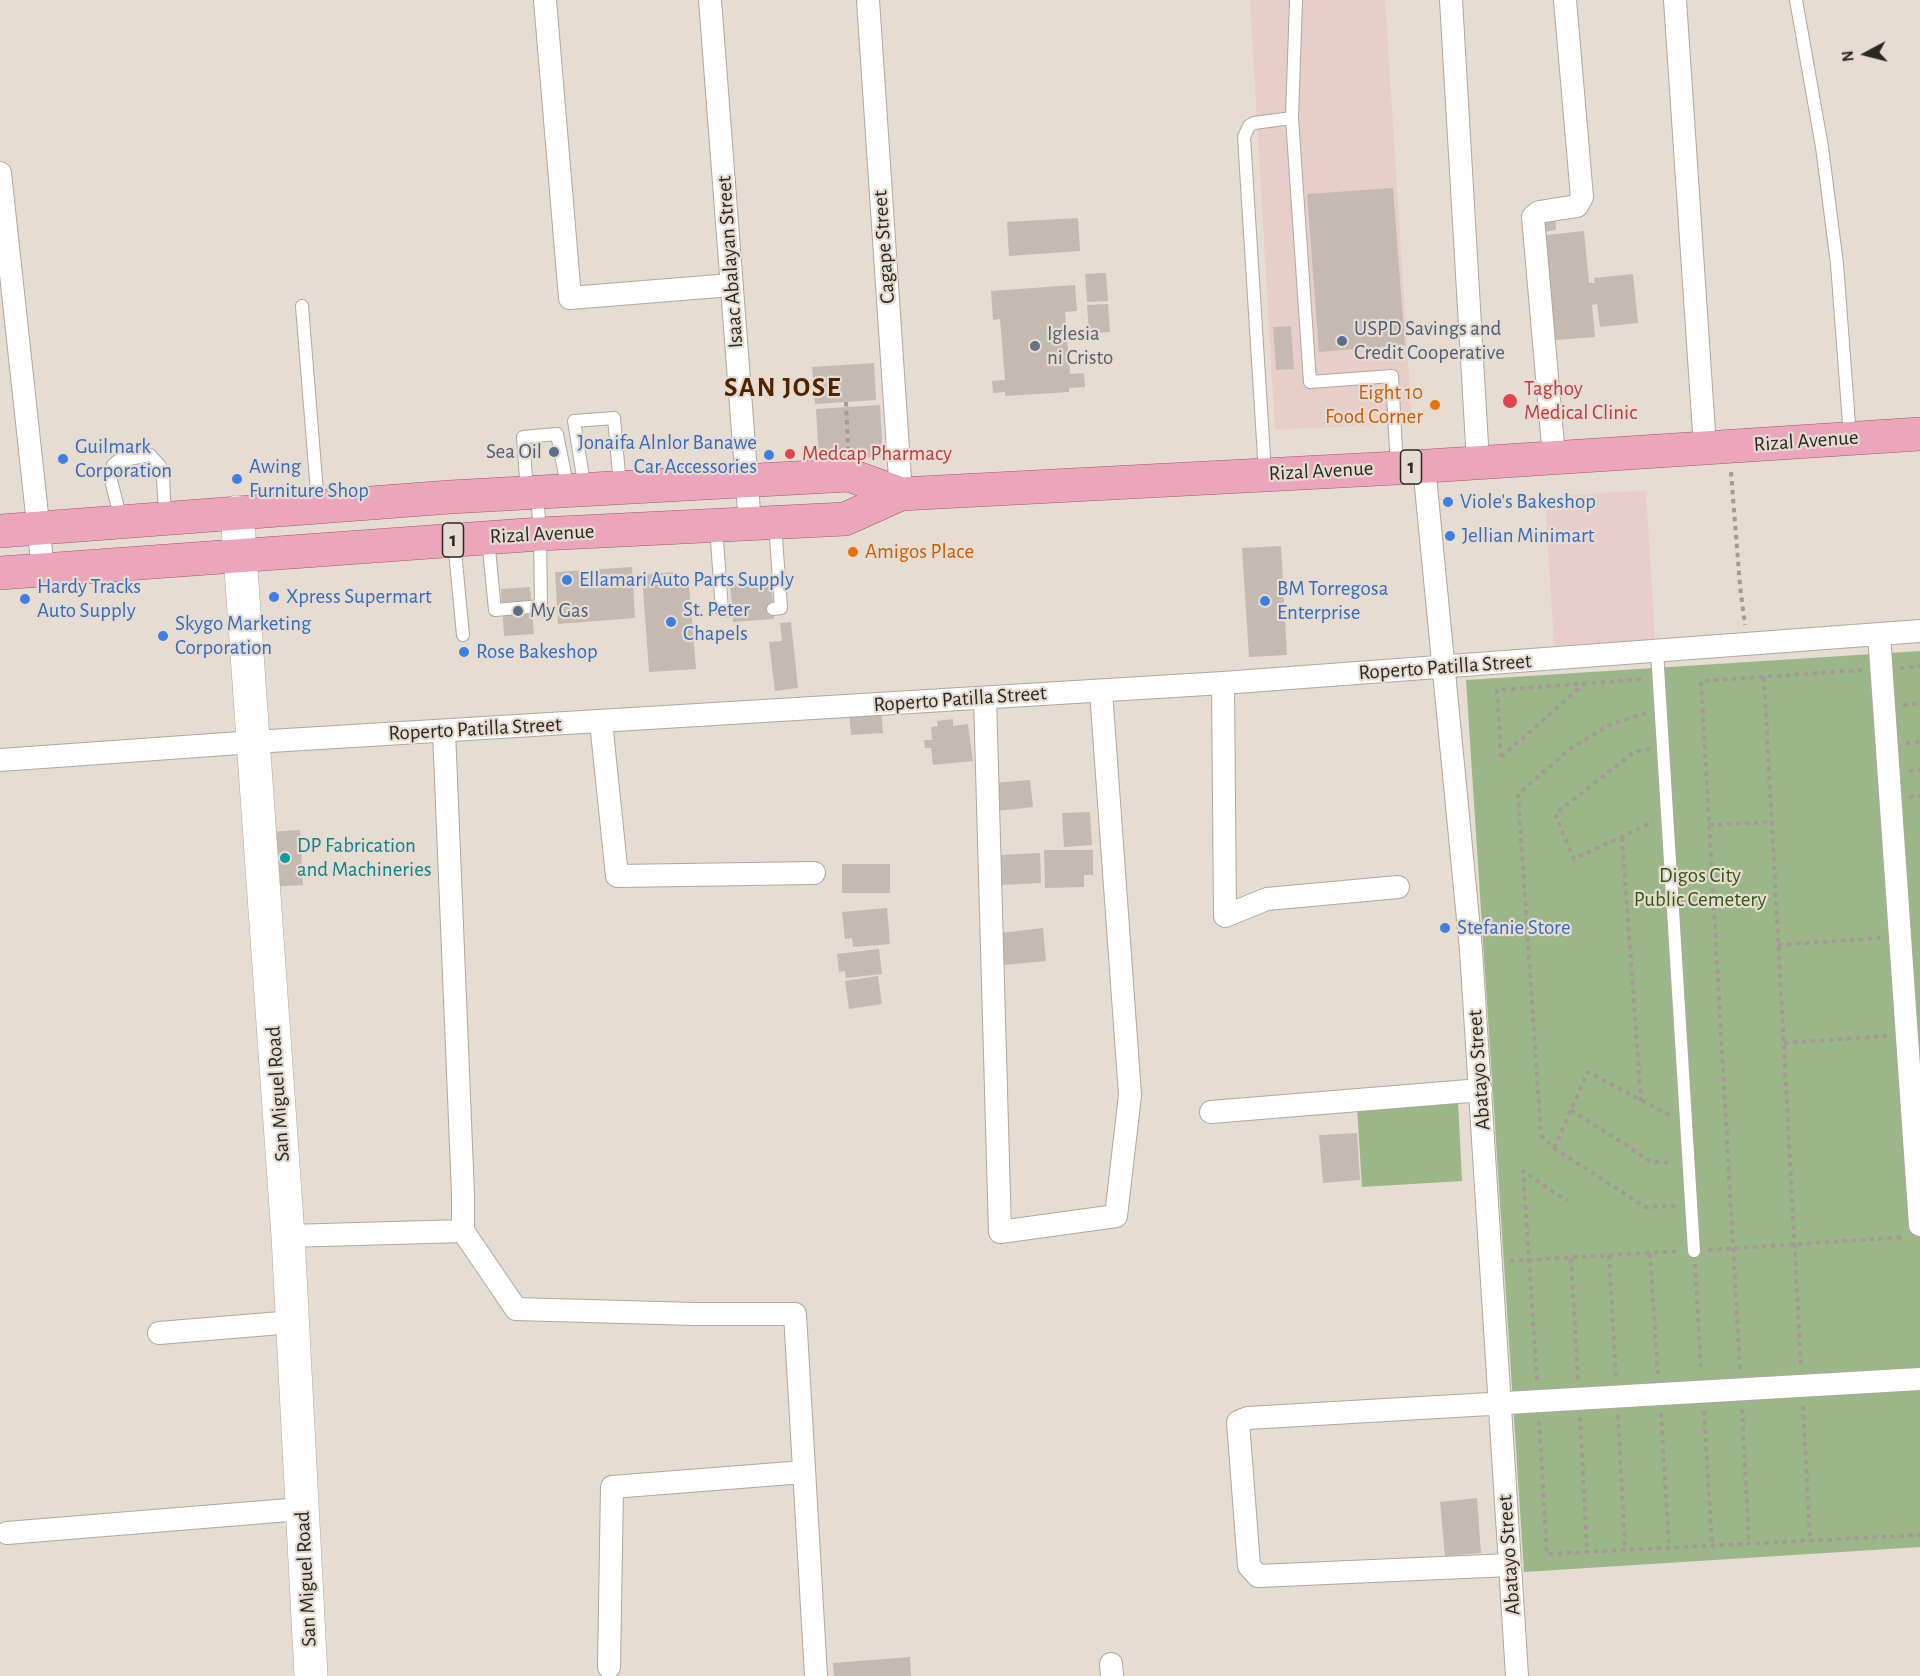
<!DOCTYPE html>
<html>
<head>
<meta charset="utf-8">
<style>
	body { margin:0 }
	#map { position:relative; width:1920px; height:1676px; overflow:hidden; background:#e6dcd1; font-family:"Alegreya Sans",sans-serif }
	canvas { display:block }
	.north { position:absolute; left:1836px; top:24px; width:60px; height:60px; -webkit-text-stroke:4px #e6dcd1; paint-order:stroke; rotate:263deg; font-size:16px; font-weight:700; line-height:24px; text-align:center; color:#2b2723 }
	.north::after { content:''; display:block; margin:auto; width:21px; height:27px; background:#2b2723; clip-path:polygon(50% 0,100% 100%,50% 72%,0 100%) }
</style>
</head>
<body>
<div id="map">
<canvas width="1920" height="1676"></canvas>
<div class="north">N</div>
</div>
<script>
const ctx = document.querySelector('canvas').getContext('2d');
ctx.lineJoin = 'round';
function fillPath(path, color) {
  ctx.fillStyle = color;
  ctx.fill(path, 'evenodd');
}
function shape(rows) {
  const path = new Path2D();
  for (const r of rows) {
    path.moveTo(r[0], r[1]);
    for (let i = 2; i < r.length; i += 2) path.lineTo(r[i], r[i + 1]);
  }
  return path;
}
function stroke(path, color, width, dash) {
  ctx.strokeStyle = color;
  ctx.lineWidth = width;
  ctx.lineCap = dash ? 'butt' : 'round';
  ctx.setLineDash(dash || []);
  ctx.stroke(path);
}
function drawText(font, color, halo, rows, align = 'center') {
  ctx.font = font + ' "Alegreya Sans",sans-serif';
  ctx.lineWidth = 4.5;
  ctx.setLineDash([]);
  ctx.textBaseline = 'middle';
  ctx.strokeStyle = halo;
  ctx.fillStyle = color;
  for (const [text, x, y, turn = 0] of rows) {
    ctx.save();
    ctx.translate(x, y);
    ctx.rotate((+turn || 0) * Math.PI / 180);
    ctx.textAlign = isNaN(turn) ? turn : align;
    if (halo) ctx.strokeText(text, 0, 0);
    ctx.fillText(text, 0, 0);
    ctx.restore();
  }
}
fillPath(shape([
	[1250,0,1385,0,1412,423,1275,430]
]), '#e8cec9');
fillPath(shape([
	[1646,490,1655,640,1554,646,1545,497]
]), '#e8cdcc');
fillPath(shape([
	[1920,651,1920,1547,1524,1572,1466,680],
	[1458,1101,1462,1181,1362,1187,1357,1107]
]), '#9bb789');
fillPath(shape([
	[1393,188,1405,345,1319,352,1307,194],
	[1555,217,1556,230,1543,232,1542,218],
	[1078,218,1080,251,1009,256,1007,222],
	[1584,231,1589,283,1595,283,1594,278,1633,274,1638,323,1600,327,1597,304,1592,305,1595,337,1555,340,1546,235],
	[1106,273,1108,301,1087,302,1085,274],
	[1075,285,1077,311,1065,312,1070,374,1084,373,1085,387,1069,388,1069,392,1005,396,1005,392,993,393,992,381,1005,380,1000,319,993,320,991,291],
	[1108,304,1110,332,1089,333,1087,305],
	[1291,326,1294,369,1276,370,1273,327],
	[874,363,876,400,815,404,812,367],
	[880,405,883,457,819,460,816,409],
	[1281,546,1287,655,1249,657,1242,548],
	[632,567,635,618,558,624,555,572],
	[673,572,674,586,689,585,696,669,649,672,642,575],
	[771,581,774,619,733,622,730,584],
	[530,587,534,634,504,636,501,589],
	[791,622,798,688,775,691,769,642,782,641,780,623],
	[881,708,883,733,851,735,849,710],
	[953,719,953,726,968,724,973,761,933,765,931,748,925,748,924,740,932,740,931,727,938,726,937,721],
	[1030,780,1033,807,997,811,994,783],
	[1090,812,1092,845,1064,847,1062,813],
	[300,830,303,885,270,887,266,832],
	[1044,850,1093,850,1093,875,1084,875,1084,887,1045,888],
	[1040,853,1041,883,1002,885,1000,855],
	[842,864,890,864,890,893,842,893],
	[887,908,890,944,853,947,852,938,845,939,842,912],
	[1043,928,1046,961,1004,965,1000,933],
	[879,949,882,974,846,978,845,971,839,972,837,954],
	[878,976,882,1004,849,1009,845,981],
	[1357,1133,1360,1180,1323,1183,1319,1135],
	[1477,1498,1481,1553,1445,1556,1440,1502],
	[910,1657,911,1676,834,1676,833,1663]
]), '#c5bab1');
const lane = shape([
	[1296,0,1292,118,1310,382,1392,376,1397,468],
	[1796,0,1822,147,1837,264,1850,437],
	[302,306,318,505],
	[1265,473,1244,137,1249,126,1254,123,1292,118],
	[585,489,574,421,614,418,620,486],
	[527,491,523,437,557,434,568,490],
	[121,520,111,480,113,465,118,461,150,455,160,466,163,476,165,517],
	[716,526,722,611,732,610],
	[488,539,495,610,541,606,540,534,537,493],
	[454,541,463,635],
	[773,609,781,608,775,524],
	[1657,651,1694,1251]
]);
const street = shape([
	[545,0,570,298,731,285],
	[710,0,750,524],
	[868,0,901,494],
	[1451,0,1478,462],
	[1675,0,1705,447],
	[0,173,43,570],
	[1554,457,1533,217,1539,212,1577,206,1582,197,1565,0],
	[1424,466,1471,950,1517,1676],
	[1879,634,1920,1225],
	[1223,683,1225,916,1267,899,1398,887],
	[985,698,1000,1232,1116,1216,1130,1095,1101,691],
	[601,722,617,876,814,873],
	[0,760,254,742,1223,683,1920,631],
	[1211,1112,1481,1090],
	[463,1231,516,1309,695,1314,795,1314,816,1676],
	[288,1236,463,1231,463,1194,444,731],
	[159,1333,293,1322],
	[7,1533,301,1509],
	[1510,1565,1258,1576,1249,1566,1238,1422,1248,1418,1920,1379],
	[1111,1664,1112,1676],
	[609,1667,612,1487,804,1472]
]);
const secondary = shape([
	[237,512,288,1236,311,1676]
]);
const primary = shape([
	[0,531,450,497,849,475,901,494],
	[0,573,540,534,845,519,901,494,1397,468,1920,434]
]);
stroke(lane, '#b0a79d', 14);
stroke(street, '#b0a79d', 24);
stroke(secondary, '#b0a79d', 34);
stroke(primary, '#9f5368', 34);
stroke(shape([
	[846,402,848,449],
	[1731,472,1740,586,1745,625],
	[1900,668,1920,666],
	[1764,677,1801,1366],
	[1903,705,1920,703],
	[1646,713,1611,724,1570,749,1518,794,1541,1135,1554,1148,1645,1207,1676,1206],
	[1906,743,1920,742],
	[1650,749,1634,752,1555,814,1574,859,1653,822],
	[1501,757,1497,690,1645,679],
	[1501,757,1584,684],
	[1909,771,1920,770],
	[1909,797,1920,796],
	[1709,825,1772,822],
	[1622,837,1641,1101],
	[1778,945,1880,938],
	[1784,1043,1888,1036],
	[1571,1110,1652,1162,1673,1163],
	[1554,1148,1588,1072,1671,1116],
	[1708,1250,1904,1237],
	[1650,1253,1658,1376],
	[1609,1255,1616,1378],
	[1571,1258,1578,1380],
	[1510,1261,1679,1251],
	[1695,1264,1701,1371],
	[1740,1369,1701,681,1863,670],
	[1537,1380,1523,1171,1567,1201],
	[1803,1406,1810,1540],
	[1742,1409,1749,1543],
	[1704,1411,1712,1545],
	[1661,1413,1669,1547],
	[1618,1415,1625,1549],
	[1580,1417,1587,1551],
	[1539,1421,1547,1554,1920,1535]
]), '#a39b93', 4, [4.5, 4.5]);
stroke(lane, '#fff', 12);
stroke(street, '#fff', 22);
stroke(secondary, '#fff', 33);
stroke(primary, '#eba6bb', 33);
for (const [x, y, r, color] of [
	[1342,341,6,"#5c6f8a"],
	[1035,346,6,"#6b7280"],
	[1510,401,8,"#e0444e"],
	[1435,405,6,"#e8710a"],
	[554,452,6,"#5c6f8a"],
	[790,454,6,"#e0444e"],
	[769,455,6,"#3f7fe0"],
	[63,459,6,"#3f7fe0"],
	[237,479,6,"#3f7fe0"],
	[1448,502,6,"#3f7fe0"],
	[1450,536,6,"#3f7fe0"],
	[853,552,6,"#e8710a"],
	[567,580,6,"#3f7fe0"],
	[274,597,6,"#3f7fe0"],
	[25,599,6,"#3f7fe0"],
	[1265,601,6,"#3f7fe0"],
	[518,611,6,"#5c6f8a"],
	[671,622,6,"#3f7fe0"],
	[163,636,6,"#3f7fe0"],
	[464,652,6,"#3f7fe0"],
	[285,858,6,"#0f9aa8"],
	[1445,928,6,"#3f7fe0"]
]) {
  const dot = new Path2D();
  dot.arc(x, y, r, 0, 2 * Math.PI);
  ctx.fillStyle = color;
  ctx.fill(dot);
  stroke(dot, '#e6dcd1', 2);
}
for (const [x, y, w] of [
	[1411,467,21],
	[453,540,21]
]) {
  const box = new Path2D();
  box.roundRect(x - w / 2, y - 17, w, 34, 4.5);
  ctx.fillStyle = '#e6dcd1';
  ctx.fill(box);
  stroke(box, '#2b2723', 1.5);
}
drawText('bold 20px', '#2b2723', null, [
	["1",1411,467],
	["1",453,540]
]);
drawText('21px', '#2b2723', '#e6dcd1', [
	["Cagape Street",884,247,-94],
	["Isaac Abalayan Street",730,262,-94],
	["Rizal Avenue",1806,441,-4],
	["Rizal Avenue",1321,471,-3],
	["Rizal Avenue",542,534,-3],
	["Roperto Patilla Street",1445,667,-4],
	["Roperto Patilla Street",960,699,-4],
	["Roperto Patilla Street",475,729,-3],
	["Abatayo Street",1479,1070,-94],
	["San Miguel Road",278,1094,-94],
	["Abatayo Street",1509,1555,-94],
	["San Miguel Road",306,1579,-93]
]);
drawText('21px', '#4e5e75', '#e6dcd1', [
	["USPD Savings and",1354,329],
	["Credit Cooperative",1354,353],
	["Sea Oil",542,452,"right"],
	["My Gas",530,611]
], 'left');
drawText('21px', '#5b616d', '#e6dcd1', [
	["Iglesia",1047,334],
	["ni Cristo",1047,358]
], 'left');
drawText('21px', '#be3a42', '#e6dcd1', [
	["Taghoy",1524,389],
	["Medical Clinic",1524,413],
	["Medcap Pharmacy",802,454]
], 'left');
drawText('21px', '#c56008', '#e6dcd1', [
	["Eight 10",1423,393],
	["Food Corner",1423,417],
	["Amigos Place",865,552,"left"]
], 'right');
drawText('21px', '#366cbe', '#e6dcd1', [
	["Jonaifa Alnlor Banawe",757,443,"right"],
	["Car Accessories",757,467,"right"],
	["Guilmark",75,447],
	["Corporation",75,471],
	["Awing",249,467],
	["Furniture Shop",249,491],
	["Viole's Bakeshop",1460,502],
	["Jellian Minimart",1462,536],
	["Ellamari Auto Parts Supply",579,580],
	["Hardy Tracks",37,587],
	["Auto Supply",37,611],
	["BM Torregosa",1277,589],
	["Enterprise",1277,613],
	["Xpress Supermart",286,597],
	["St. Peter",683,610],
	["Chapels",683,634],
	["Skygo Marketing",175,624],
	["Corporation",175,648],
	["Rose Bakeshop",476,652],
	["Stefanie Store",1457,928]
], 'left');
drawText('21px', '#0d838f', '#e6dcd1', [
	["DP Fabrication",297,846],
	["and Machineries",297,870]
], 'left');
drawText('21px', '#345515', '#e6dcd1', [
	["Digos City",1700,876],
	["Public Cemetery",1700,900]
]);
ctx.letterSpacing = '1.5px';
drawText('bold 27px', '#512401', '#e6dcd1', [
	["SAN JOSE",783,388]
]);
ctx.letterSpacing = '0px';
</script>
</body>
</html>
